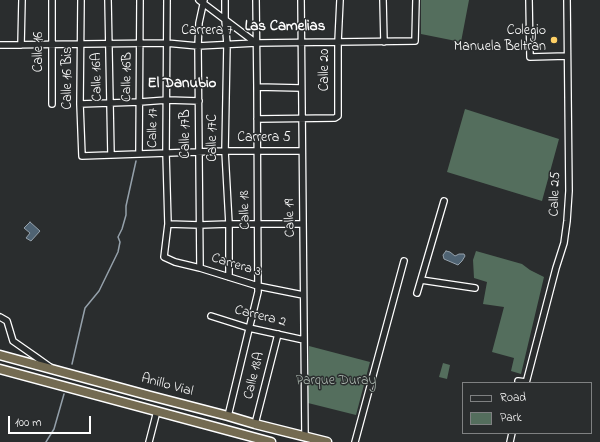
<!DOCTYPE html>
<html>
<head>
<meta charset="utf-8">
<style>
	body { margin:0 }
	#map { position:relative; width:600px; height:442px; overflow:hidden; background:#2a2d2e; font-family:"Indie Flower",sans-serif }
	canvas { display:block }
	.legend { position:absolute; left:462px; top:382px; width:130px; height:52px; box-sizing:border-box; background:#2a2d2e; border:1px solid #7f8182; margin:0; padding:5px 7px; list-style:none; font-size:12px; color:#fff }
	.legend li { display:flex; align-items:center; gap:8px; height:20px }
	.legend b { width:20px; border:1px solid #7f8182 }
	.scale { position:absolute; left:8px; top:416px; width:83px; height:18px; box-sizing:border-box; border:2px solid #fff; border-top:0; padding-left:5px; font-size:12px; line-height:14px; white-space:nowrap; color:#fff; -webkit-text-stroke:3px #2a2d2e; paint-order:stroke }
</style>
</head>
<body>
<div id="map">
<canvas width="600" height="442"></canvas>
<ul class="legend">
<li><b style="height:5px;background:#2a2d2e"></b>Road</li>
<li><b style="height:11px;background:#546e5d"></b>Park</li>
</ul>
<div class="scale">100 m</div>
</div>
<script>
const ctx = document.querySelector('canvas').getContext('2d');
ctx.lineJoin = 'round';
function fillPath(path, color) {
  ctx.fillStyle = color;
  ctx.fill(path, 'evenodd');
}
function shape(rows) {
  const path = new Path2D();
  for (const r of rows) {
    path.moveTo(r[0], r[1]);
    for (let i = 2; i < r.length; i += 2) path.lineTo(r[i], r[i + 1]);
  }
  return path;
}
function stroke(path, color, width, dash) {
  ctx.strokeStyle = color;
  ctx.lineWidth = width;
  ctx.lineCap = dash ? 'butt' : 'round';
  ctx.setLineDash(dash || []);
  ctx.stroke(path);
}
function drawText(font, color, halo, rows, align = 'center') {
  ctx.font = font + ' "Indie Flower",sans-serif';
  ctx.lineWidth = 3;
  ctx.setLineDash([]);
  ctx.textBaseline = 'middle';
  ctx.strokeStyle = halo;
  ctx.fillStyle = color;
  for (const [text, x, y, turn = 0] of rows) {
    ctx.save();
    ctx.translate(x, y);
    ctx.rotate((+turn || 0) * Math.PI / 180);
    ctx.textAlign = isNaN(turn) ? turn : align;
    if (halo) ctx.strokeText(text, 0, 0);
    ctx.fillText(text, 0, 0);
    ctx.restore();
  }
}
fillPath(shape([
	[421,0,469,0,461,42,421,34],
	[465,109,559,139,542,201,447,172],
	[476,251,522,264,530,270,544,277,521,374,511,371,514,358,492,352,504,307,483,304,487,282,474,278,473,260],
	[309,346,370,362,356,415,308,403],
	[443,363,450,365,447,379,439,377]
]), '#546e5d');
const water = shape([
	[30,222,40,231,31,241,26,238,30,233,24,228,30,222],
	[446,251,450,252,455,256,459,254,464,254,465,256,462,261,458,265,444,259,443,255,446,251]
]);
fillPath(water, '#4f6373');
stroke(water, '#95a1ab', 1);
stroke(shape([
	[72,364,85,308,99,291,118,252,120,242,118,237,122,229,126,215,126,206,136,161],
	[46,442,54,429,64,394]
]), '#95a1ab', 1.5);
const minor = shape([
	[81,0,80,104,82,156,225,151,302,151],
	[108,0,111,155],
	[167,0,166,153,168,224,164,257,175,262,200,268,258,286,303,295],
	[199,0,256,43],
	[225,0,225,20,227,44,225,151,229,224,229,277],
	[301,0,305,436],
	[383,0,384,42],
	[529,0,530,57,567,56],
	[0,45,166,43,198,46,256,43,415,41,416,0],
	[21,45,22,0],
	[257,87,301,88],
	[52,104,52,0],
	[80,104,140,102,167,100,199,101],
	[257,119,335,118,338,116,338,42,340,0],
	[139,154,140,0],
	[168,224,200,225,229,224,303,224],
	[200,268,198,46,199,23,204,0],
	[421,280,475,288],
	[417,293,444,201],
	[211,316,249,328,304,340],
	[0,317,7,321,13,341,36,357,50,367],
	[518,381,526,382],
	[526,383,556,268,564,243,567,221,569,191,567,0],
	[228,416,258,292,257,87,256,0],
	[255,424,278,334],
	[149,442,157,411],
	[355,442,404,261],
	[510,442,512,433]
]);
const highway = shape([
	[0,355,147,395,228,416,255,424,327,442],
	[0,369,271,442]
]);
stroke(minor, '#fff', 8);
stroke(highway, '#fff', 11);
stroke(minor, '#2a2d2e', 5.5);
stroke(highway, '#746b52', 8);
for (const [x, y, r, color] of [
	[554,40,4,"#ffd166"]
]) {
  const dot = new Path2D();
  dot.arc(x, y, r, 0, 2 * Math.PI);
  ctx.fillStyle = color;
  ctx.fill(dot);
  stroke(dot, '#2a2d2e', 1.5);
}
drawText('14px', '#fff', '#2a2d2e', [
	["Carrera 7",207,32],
	["Calle 16",40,52,-90],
	["Calle 20",326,70,-90],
	["Calle 16A",98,77,-91],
	["Calle 16B",128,77,-89],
	["Calle 16 Bis",69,78,-90],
	["Calle 17",154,128,-89],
	["Calle 17B",187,134,-90],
	["Calle 17C",214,138,-90],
	["Carrera 5",264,139],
	["Calle 25",556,194,-88],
	["Calle 18",246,210,-91],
	["Calle 19",291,218,-91],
	["Carrera 3",236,266,17],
	["Carrera 2",260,317,14],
	["Calle 18A",255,376,-76],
	["Anillo Vial",167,386,15]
]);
drawText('14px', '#fff', '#2a2d2e', [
	["Colegio",546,32],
	["Manuela Beltran",546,48]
], 'right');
drawText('14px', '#aab6ae', '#2a2d2e', [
	["Parque Duray",336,382]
]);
drawText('bold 15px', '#fff', '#2a2d2e', [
	["Las Camelias",285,28],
	["El Danubio",182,85]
]);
</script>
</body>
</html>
